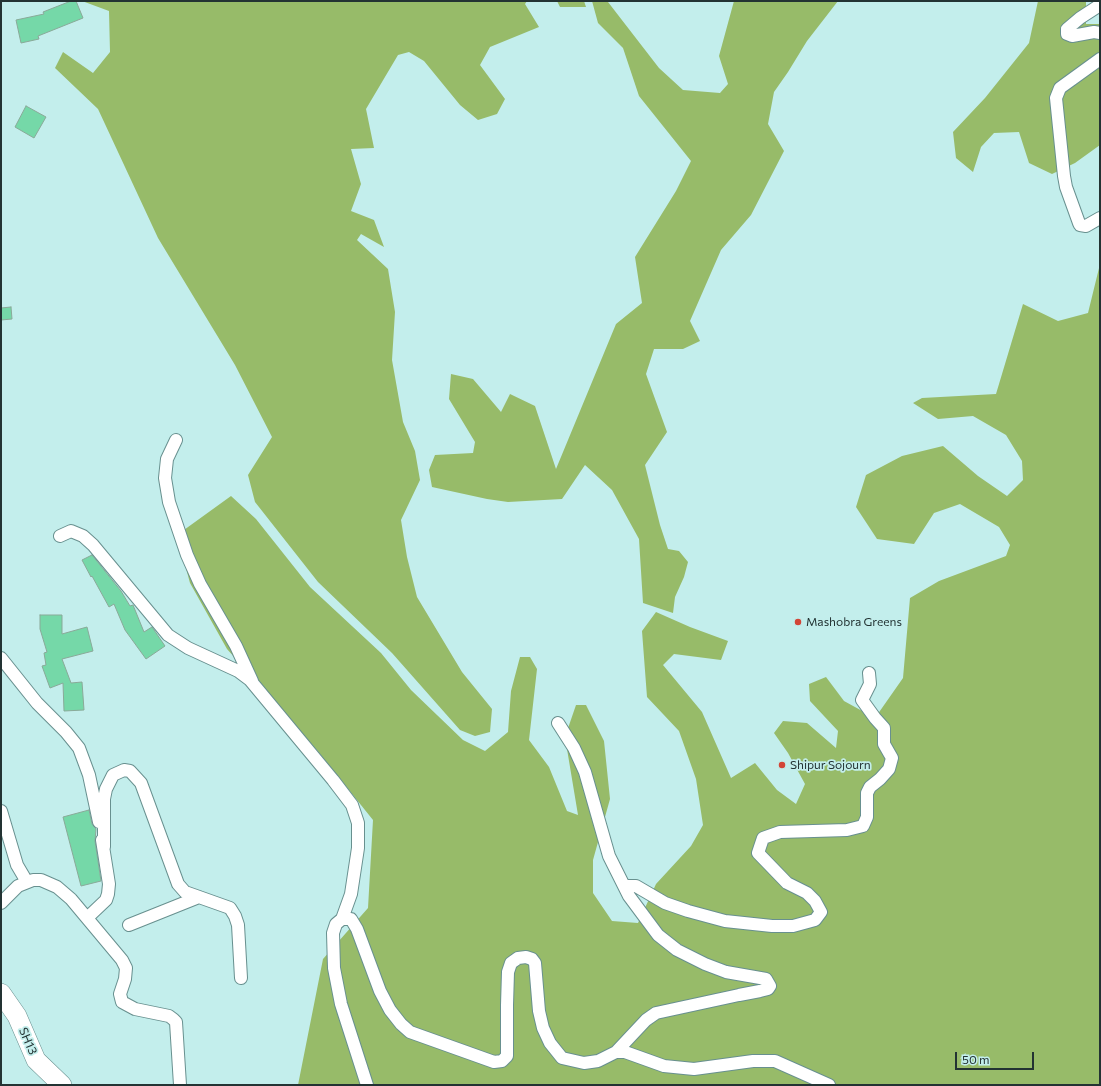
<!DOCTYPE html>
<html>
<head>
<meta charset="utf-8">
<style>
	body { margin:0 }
	#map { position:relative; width:1101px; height:1086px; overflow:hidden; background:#c3eeec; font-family:Commissioner,sans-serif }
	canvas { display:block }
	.frame { position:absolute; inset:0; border:2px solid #233333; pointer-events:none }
	.scale { position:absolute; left:955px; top:1052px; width:79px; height:18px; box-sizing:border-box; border:2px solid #233333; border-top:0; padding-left:5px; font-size:12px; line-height:14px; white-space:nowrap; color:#233333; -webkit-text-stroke:3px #c3eeec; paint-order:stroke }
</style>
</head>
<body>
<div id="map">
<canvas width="1101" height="1086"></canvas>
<div class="frame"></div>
<div class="scale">50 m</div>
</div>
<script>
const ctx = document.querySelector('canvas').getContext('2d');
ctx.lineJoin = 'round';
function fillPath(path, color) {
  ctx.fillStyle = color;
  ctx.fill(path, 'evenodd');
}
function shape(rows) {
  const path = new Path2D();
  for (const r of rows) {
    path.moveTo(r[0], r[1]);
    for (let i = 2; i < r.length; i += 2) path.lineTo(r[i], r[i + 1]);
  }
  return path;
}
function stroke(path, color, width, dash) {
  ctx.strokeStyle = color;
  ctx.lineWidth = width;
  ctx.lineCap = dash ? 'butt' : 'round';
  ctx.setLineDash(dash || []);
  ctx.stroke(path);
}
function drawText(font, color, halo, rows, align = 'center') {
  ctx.font = font + ' Commissioner,sans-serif';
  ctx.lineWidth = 3.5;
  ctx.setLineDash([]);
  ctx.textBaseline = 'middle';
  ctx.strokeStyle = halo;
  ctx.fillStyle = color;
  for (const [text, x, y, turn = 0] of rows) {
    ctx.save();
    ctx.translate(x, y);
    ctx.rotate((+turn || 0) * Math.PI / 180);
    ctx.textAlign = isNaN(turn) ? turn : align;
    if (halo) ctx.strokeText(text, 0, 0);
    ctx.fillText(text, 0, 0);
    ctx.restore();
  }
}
fillPath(shape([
	[82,1,527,1,525,4,539,27,490,47,480,65,505,99,497,114,478,120,460,105,424,61,409,52,398,55,366,109,374,148,351,149,361,184,351,211,374,220,384,247,361,234,357,240,388,269,395,312,392,360,403,422,415,451,420,480,401,520,407,557,417,597,462,672,492,709,490,732,475,736,460,730,392,653,318,582,255,502,248,475,272,437,235,365,158,238,98,109,55,68,63,52,93,73,110,52,109,11],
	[557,1,584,1,586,7,560,7],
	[592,1,608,2,659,68,683,90,720,93,728,84,719,56,734,1,838,1,807,41,788,72,774,92,768,124,784,151,751,215,721,250,690,321,700,341,683,349,654,349,646,374,667,432,645,465,660,525,668,549,679,551,688,562,684,577,675,597,673,613,643,603,639,539,612,490,585,465,562,499,508,502,487,499,432,487,429,470,435,455,473,453,475,442,449,399,451,374,473,379,501,412,510,394,535,406,556,469,616,324,642,303,635,257,676,191,691,161,639,96,623,48,598,23],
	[1038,1,1086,1,1086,24,1100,24,1100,145,1075,163,1052,174,1029,163,1019,132,994,133,981,147,973,172,956,158,953,132,985,98,1029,43],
	[1100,264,1100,1085,298,1085,323,959,368,908,373,820,316,749,227,649,190,583,177,535,231,496,256,519,310,587,381,653,411,690,463,740,485,751,508,732,511,691,520,657,530,657,537,669,529,740,549,767,567,811,578,815,565,737,576,705,586,705,604,741,610,799,593,860,593,893,612,921,638,923,656,884,691,846,703,825,696,779,679,731,647,697,642,631,656,612,690,627,728,641,721,660,674,654,663,665,702,712,731,778,755,763,777,790,796,804,805,784,788,753,774,733,783,721,807,723,836,748,838,731,810,701,809,684,826,677,844,701,875,718,903,678,910,598,939,581,1006,556,1010,545,999,527,960,504,934,513,914,544,877,539,856,507,866,475,902,456,943,446,978,476,1007,496,1023,480,1022,461,1006,435,973,416,938,419,913,403,922,398,996,394,1023,304,1058,321,1088,313]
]), '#97bb69');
const building = shape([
	[71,1,76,1,83,18,38,36,39,39,21,43,16,20,44,14,43,12,71,1],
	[26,106,46,117,34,138,15,127,26,106],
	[11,307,12,319,1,320,1,308,11,307],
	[92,555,121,591,130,606,133,605,144,632,152,627,165,646,146,659,125,630,114,604,109,607,92,576,91,577,82,560,92,555],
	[40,615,62,615,62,634,87,627,93,651,62,659,71,683,82,682,84,710,64,711,63,683,50,688,42,666,46,665,44,653,47,652,40,629,40,615],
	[89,810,92,824,96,829,95,841,101,881,81,886,63,817,89,810]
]);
fillPath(building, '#75d8a8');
stroke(building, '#89a998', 1);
const minor = shape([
	[1100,5,1080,18,1067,29,1067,34,1072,36,1094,32,1100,33],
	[1100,59,1060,88,1056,98,1064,176,1066,187,1079,223,1080,225,1086,226,1100,218],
	[176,440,167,459,165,478,169,502,187,555,200,584,236,646,252,681],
	[60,536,71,531,83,536,93,545,168,635,188,648,238,671,250,680,333,780,352,805,358,823,358,848,351,894,342,919],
	[1,658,37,703,66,732,79,748,89,775,99,822],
	[558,723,574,748,585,772,609,856,629,896,658,935,677,950,705,964,726,972,766,979,770,986,768,989,760,991,739,995,656,1013,646,1020,616,1052],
	[1,811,17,865,27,882],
	[104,847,104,799,106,789,113,775,124,770,130,771,141,783,178,884,185,892,230,908,235,916,238,925,241,978],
	[626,890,628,886,636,886,665,903,688,911,725,921,772,926,793,926,815,920,821,912,815,901,807,893,787,883,758,853,763,838,780,832,847,830,863,826,867,817,867,793,870,787,880,779,889,769,892,758,884,744,884,728,875,718,862,700,870,684,869,673],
	[1,903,18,886,33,880,41,880,57,887,71,899,122,960,126,968,125,979,120,994,122,1002,135,1009,169,1016,173,1019,176,1022,180,1085],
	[87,918,106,900,108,894,109,884,102,840],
	[129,925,199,897],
	[367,1085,341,1004,334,968,333,933,336,924,342,919,351,919,357,929,380,991,390,1010,401,1024,410,1032,494,1062,502,1061,507,1056,507,1005,508,972,511,963,518,958,526,957,532,959,535,963,539,1011,543,1028,550,1043,562,1058,584,1063,598,1061,616,1052,625,1052,664,1066,694,1069,753,1061,775,1061,829,1085]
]);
const primary = shape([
	[1,993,17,1016,36,1060,62,1085]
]);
stroke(minor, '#68908f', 14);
stroke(primary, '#68908f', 20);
stroke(minor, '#fff', 12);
stroke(primary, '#fff', 19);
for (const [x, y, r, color] of [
	[798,622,4,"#d24537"],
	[782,765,4,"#d24537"]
]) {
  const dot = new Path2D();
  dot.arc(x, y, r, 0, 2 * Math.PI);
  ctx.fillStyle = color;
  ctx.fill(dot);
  stroke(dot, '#c3eeec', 1.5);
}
drawText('12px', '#233333', '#c3eeec', [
	["Mashobra Greens",806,622],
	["Shipur Sojourn",790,765]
], 'left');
drawText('12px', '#233333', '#c3eeec', [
	["SH13",28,1041,67]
]);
</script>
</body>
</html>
